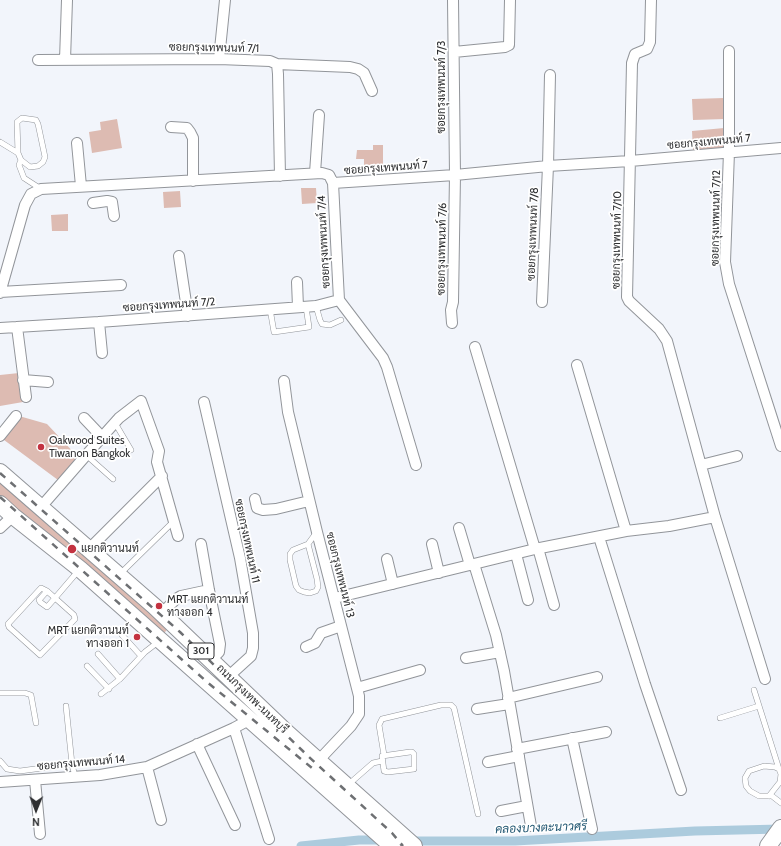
<!DOCTYPE html>
<html>
<head>
<meta charset="utf-8">
<style>
	body { margin:0 }
	#map { position:relative; width:781px; height:846px; overflow:hidden; background:#f2f5fb; font-family:Cabin,sans-serif }
	canvas { display:block }
	.north { position:absolute; left:16px; top:790px; width:40px; height:40px; -webkit-text-stroke:3px #fff; paint-order:stroke; rotate:181deg; font-size:11px; font-weight:700; line-height:16px; text-align:center; color:#2e2f31 }
	.north::after { content:''; display:block; margin:auto; width:14px; height:18px; background:#2e2f31; clip-path:polygon(50% 0,100% 100%,50% 72%,0 100%) }
</style>
</head>
<body>
<div id="map">
<canvas width="781" height="846"></canvas>
<div class="north">N</div>
</div>
<script>
const ctx = document.querySelector('canvas').getContext('2d');
ctx.lineJoin = 'round';
function shape(rows) {
  const path = new Path2D();
  for (const r of rows) {
    path.moveTo(r[0], r[1]);
    for (let i = 2; i < r.length; i += 2) path.lineTo(r[i], r[i + 1]);
  }
  return path;
}
function stroke(path, color, width, dash) {
  ctx.strokeStyle = color;
  ctx.lineWidth = width;
  ctx.lineCap = dash ? 'butt' : 'round';
  ctx.setLineDash(dash || []);
  ctx.stroke(path);
}
function fillPath(path, color) {
  ctx.fillStyle = color;
  ctx.fill(path, 'evenodd');
}
function drawText(font, color, halo, rows, align = 'center') {
  ctx.font = font + ' Cabin,Sarabun,sans-serif';
  ctx.lineWidth = 3.5;
  ctx.setLineDash([]);
  ctx.textBaseline = 'middle';
  ctx.strokeStyle = halo;
  ctx.fillStyle = color;
  for (const [text, x, y, turn = 0] of rows) {
    ctx.save();
    ctx.translate(x, y);
    ctx.rotate((+turn || 0) * Math.PI / 180);
    ctx.textAlign = isNaN(turn) ? turn : align;
    if (halo) ctx.strokeText(text, 0, 0);
    ctx.fillText(text, 0, 0);
    ctx.restore();
  }
}
stroke(shape([
	[409,841,515,841,695,831,781,829],
	[301,846,359,840,386,840]
]), '#accbdd', 9);
fillPath(shape([
	[724,98,725,119,693,120,692,99],
	[117,119,122,148,92,153,89,132,101,130,100,122],
	[724,128,726,148,693,151,692,131],
	[373,145,383,145,383,171,372,170,372,165,364,165,364,159,356,159,357,150,373,150],
	[301,188,316,188,317,203,302,204],
	[180,191,181,207,164,208,163,192],
	[68,214,68,231,52,231,51,215],
	[19,373,23,402,0,406,0,375],
	[19,416,47,424,78,457,58,480,0,437],
	[0,468,174,622,157,641,0,502]
]), '#ddbbb2');
const service = shape([
	[0,142,18,153,21,160,19,165,24,178,41,189],
	[18,153,17,122,22,118,36,120,38,124,45,157,43,162,38,166,30,167,21,160],
	[316,306,320,320,322,324,330,325,341,320],
	[270,309,274,332,309,327,306,307],
	[115,423,131,450],
	[86,455,113,479],
	[308,544,293,550,290,554,290,560,296,586,299,590,304,592,310,593,316,591,318,587,317,579,308,544,316,533],
	[120,574,173,522],
	[47,591,41,588,8,624,9,627,40,655,75,619,74,615,55,598,47,591,39,600,40,602,47,607,48,606,55,598,79,570],
	[122,635,141,656],
	[98,654,120,679],
	[87,666,109,689],
	[754,690,779,769],
	[0,693,25,693,31,695,36,723],
	[101,694,120,679,145,652,158,642],
	[66,706,72,764],
	[720,718,759,706],
	[410,752,412,752,414,754,414,769,388,772,384,771,382,756,410,752],
	[384,755,379,725,382,719,441,705,451,705,454,708,478,814],
	[0,761,7,769,20,771,72,764,75,777],
	[349,784,373,763,382,761],
	[769,796,780,782,781,774,779,769,775,767,764,766,749,771,745,778,746,786,750,791,759,796,772,796,781,803]
]);
const minor = shape([
	[651,0,650,42,647,49,635,54,632,63,627,297,629,301,659,329,667,341,715,517,765,679],
	[729,51,729,152,725,262,729,284,781,446],
	[454,52,505,47,509,45,510,0],
	[219,59,225,0],
	[38,60,219,59,270,61,277,64,278,74,280,176],
	[65,60,67,0],
	[277,64,350,67,358,69,364,73,372,91],
	[171,127,187,128,190,132,193,138,193,181],
	[77,143,81,186],
	[315,173,319,115],
	[333,183,339,300,383,358,387,367,416,465],
	[93,203,107,201,112,202,114,216],
	[179,256,188,316],
	[297,282,298,307],
	[0,292,121,285],
	[0,293,25,205,31,194,41,189,322,173,329,175,333,183,455,175,548,166,630,161,781,148],
	[542,302,548,166,550,75],
	[99,322,102,353],
	[452,323,451,310,453,302,455,175,453,0],
	[17,327,26,397],
	[0,328,99,322,316,306,339,300],
	[475,347,535,549],
	[577,365,626,531],
	[23,380,48,382],
	[284,381,288,412,317,532,359,696,359,714,351,726,318,761],
	[204,402,240,558,253,633,253,648,251,656,229,676],
	[0,436,16,416],
	[102,437,119,418,141,401,159,451,157,462,178,536],
	[701,465,737,456],
	[255,499,257,508,263,510,276,509,309,501],
	[41,507,102,437,84,418],
	[0,528,13,516],
	[459,528,470,565],
	[599,537,645,684,681,790],
	[201,544,209,590,220,644,219,652,211,660],
	[432,544,439,573],
	[538,548,554,605],
	[88,550,162,476],
	[516,554,528,600],
	[387,559,393,584],
	[474,564,496,635,504,671,531,826],
	[335,598,535,549,626,531,669,526,715,517],
	[161,614,176,599,181,596,209,590],
	[306,647,315,643,321,633,341,626],
	[466,658,500,652],
	[357,688,420,670],
	[508,698,597,677],
	[477,709,509,704],
	[234,728,269,839],
	[572,738,592,829],
	[197,744,235,825],
	[517,749,606,732],
	[488,762,519,756],
	[147,767,161,820],
	[35,780,40,834],
	[0,782,100,775,147,767,234,728,249,720],
	[501,811,527,806]
]);
const primary = shape([
	[0,472,154,606,286,732,414,846],
	[0,504,13,516,80,569,392,846],
	[768,846,781,828]
]);
stroke(service, '#92959a', 6);
stroke(minor, '#92959a', 12);
stroke(primary, '#92959a', 18);
stroke(service, '#fff', 5);
stroke(minor, '#fff', 10);
stroke(primary, '#fff', 16);
stroke(shape([
	[0,473,180,632,309,757,392,833,403,846],
	[0,497,207,682,312,768]
]), '#6e7073', 2.5, [7, 7]);
for (const [x, y, r, color] of [
	[41,447,4,"#c33240"],
	[72,549,5,"#c33240"],
	[159,606,4,"#c33240"],
	[137,637,4,"#c33240"]
]) {
  const dot = new Path2D();
  dot.arc(x, y, r, 0, 2 * Math.PI);
  ctx.fillStyle = color;
  ctx.fill(dot);
  stroke(dot, '#fff', 1.5);
}
for (const [x, y, w] of [
	[201,651,26]
]) {
  const box = new Path2D();
  box.roundRect(x - w / 2, y - 8, w, 16, 3);
  ctx.fillStyle = '#fff';
  ctx.fill(box);
  stroke(box, '#2e2f31', 1);
}
drawText('bold 10px', '#2e2f31', null, [
	["301",201,651]
]);
drawText('11px', '#2e2f31', '#fff', [
	["ซอยกรุงเทพนนท์ 7/1",214,48,1],
	["ซอยกรุงเทพนนท์ 7/3",442,87,-90],
	["ซอยกรุงเทพนนท์ 7",709,142,-5],
	["ซอยกรุงเทพนนท์ 7",386,168,-4],
	["ซอยกรุงเทพนนท์ 7/12",716,218,-89],
	["ซอยกรุงเทพนนท์ 7/8",533,234,-88],
	["ซอยกรุงเทพนนท์ 7/10",617,240,-89],
	["ซอยกรุงเทพนนท์ 7/4",324,242,-93],
	["ซอยกรุงเทพนนท์ 7/6",442,249,-89],
	["ซอยกรุงเทพนนท์ 7/2",169,305,-4],
	["ซอยกรุงเทพนนท์ 11",247,541,78],
	["ซอยกรุงเทพนนท์ 13",340,575,76],
	["ถนนกรุงเทพ-นนทบุรี",252,699,44],
	["ซอยกรุงเทพนนท์ 14",81,763,-5]
]);
drawText('11px', '#2e2f31', '#fff', [
	["Oakwood Suites",49,441],
	["Tiwanon Bangkok",49,454],
	["แยกติวานนท์",81,549],
	["MRT แยกติวานนท์",167,600],
	["ทางออก 4",167,613],
	["MRT แยกติวานนท์",129,631,"right"],
	["ทางออก 1",129,644,"right"]
], 'left');
drawText('italic 12px', '#225772', '#fff', [
	["คลองบางตะนาวศรี",541,828,-2]
]);
</script>
</body>
</html>
